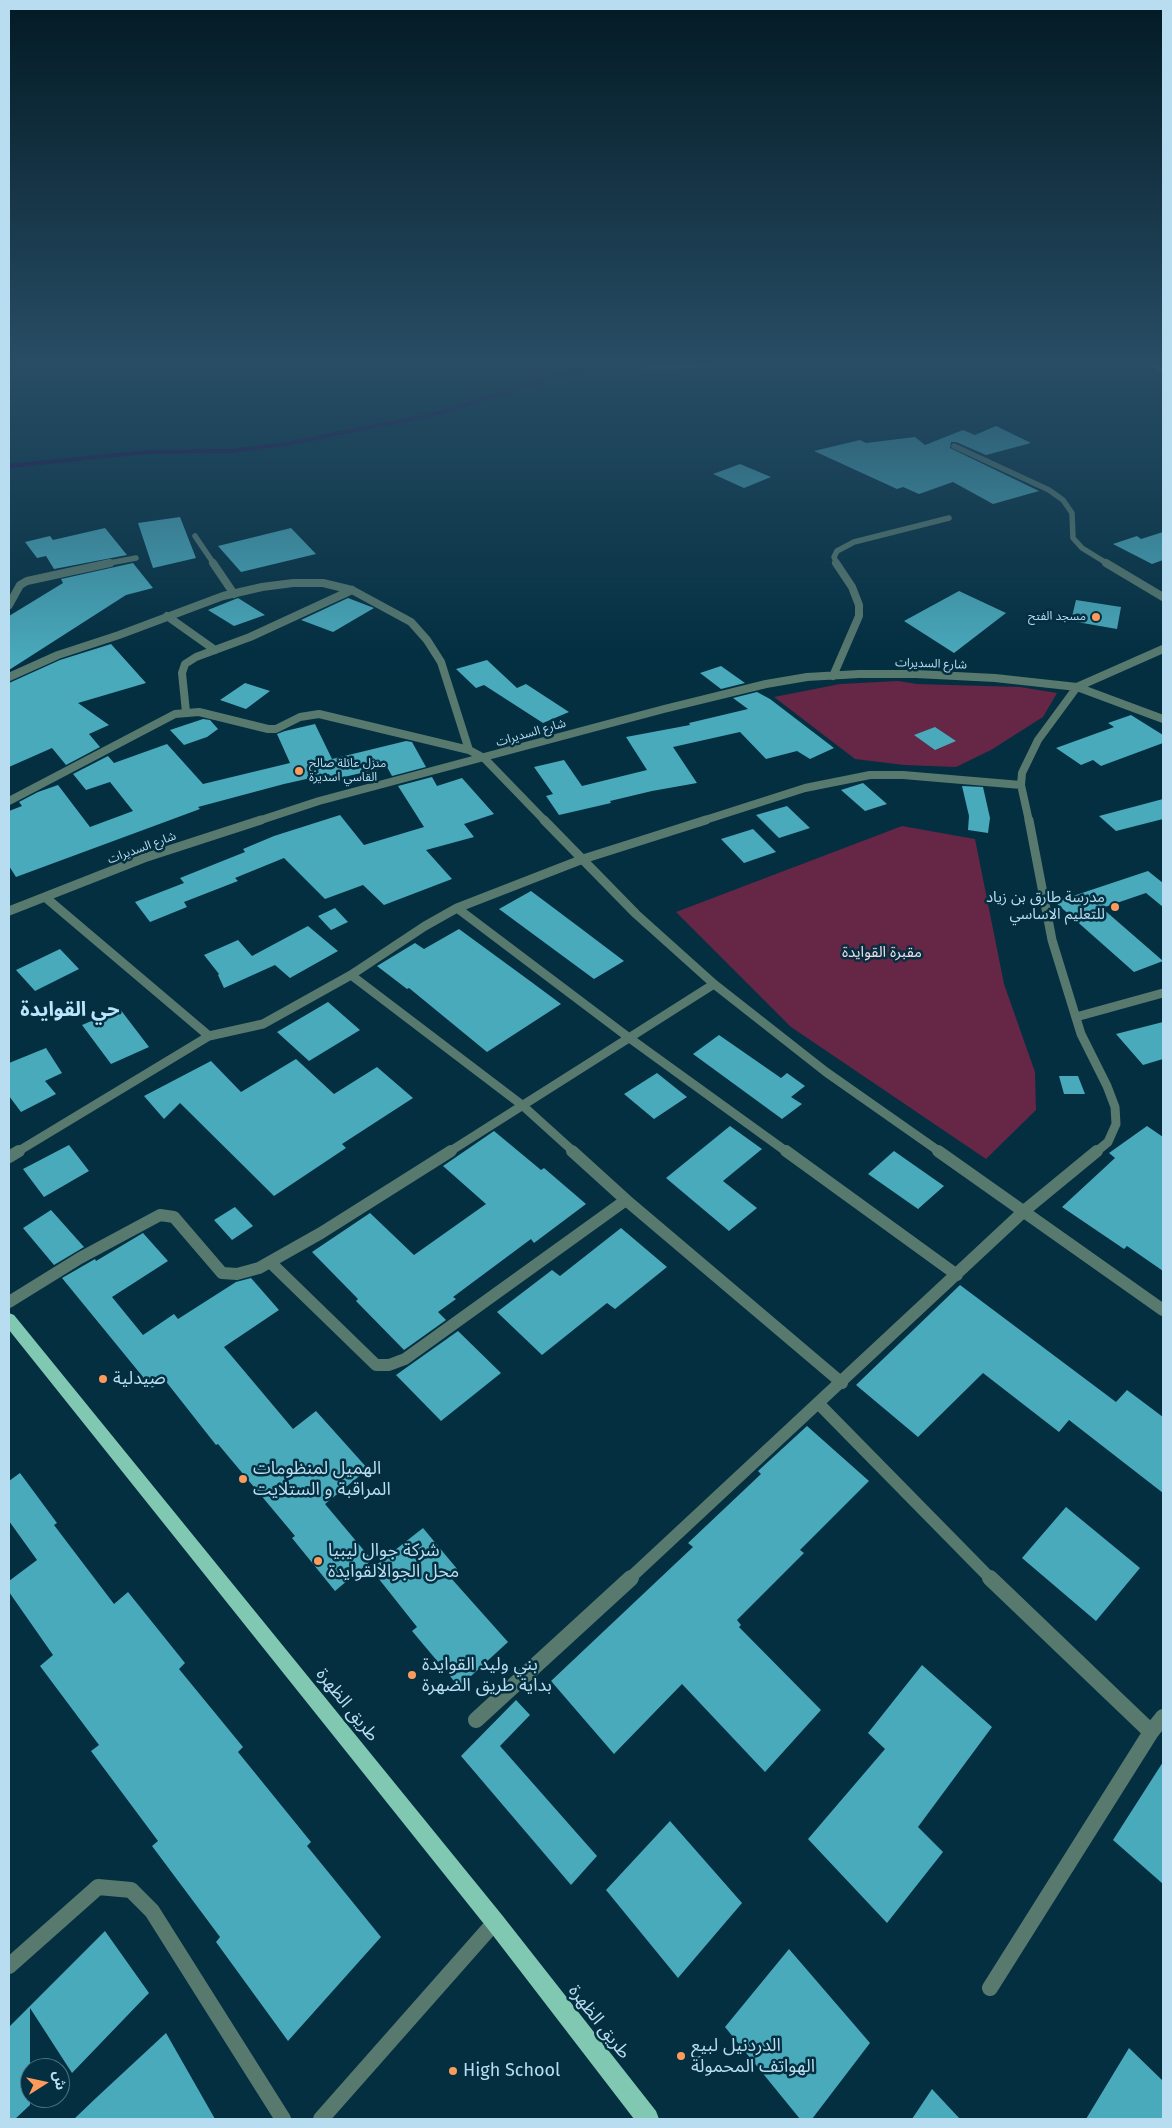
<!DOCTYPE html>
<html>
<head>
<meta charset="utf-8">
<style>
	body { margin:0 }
	#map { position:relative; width:1172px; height:2128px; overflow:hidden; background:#032f41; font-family:"Fira Sans","Noto Sans Arabic",sans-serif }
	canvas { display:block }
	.frame { position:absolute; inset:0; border:10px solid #b8dcf0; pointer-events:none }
	.north { position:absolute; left:20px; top:2058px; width:50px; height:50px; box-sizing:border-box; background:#032f41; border:1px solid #4b7487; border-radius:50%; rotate:80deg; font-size:14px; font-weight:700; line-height:20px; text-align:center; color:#b8dcf0 }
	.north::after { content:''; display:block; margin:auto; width:18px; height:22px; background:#ff9b5a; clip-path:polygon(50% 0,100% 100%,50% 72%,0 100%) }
</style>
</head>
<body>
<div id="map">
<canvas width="1172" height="2128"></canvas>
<div class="frame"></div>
<div class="north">ش</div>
</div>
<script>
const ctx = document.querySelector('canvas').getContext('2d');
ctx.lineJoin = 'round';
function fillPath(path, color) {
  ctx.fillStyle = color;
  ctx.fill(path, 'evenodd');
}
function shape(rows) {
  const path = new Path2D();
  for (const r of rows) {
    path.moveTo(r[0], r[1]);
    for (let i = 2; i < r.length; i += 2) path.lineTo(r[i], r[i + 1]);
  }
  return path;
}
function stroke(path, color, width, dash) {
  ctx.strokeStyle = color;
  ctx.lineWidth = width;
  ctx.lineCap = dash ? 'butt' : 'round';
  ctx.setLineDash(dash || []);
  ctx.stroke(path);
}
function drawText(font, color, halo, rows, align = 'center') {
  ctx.font = font + ' "Fira Sans","Noto Sans Arabic",sans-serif';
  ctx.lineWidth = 5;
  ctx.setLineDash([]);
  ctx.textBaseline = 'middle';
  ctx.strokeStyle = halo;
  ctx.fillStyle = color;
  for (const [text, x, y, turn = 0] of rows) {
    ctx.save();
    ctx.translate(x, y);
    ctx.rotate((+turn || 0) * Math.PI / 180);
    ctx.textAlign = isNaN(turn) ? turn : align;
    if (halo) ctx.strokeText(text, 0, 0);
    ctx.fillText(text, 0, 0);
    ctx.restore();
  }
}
fillPath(shape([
	[898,681,917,684,1020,687,1057,693,1043,717,991,750,956,767,904,765,855,759,774,697,840,684],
	[902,826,975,839,1004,984,1035,1072,1036,1110,986,1159,791,1027,676,912]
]), '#662646');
stroke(shape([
	[9,466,145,452,232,451,292,443,439,413,597,364]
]), '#200848', 4);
fillPath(shape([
	[996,426,1031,443,986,455,956,442,951,442,950,448,1039,491,993,504,953,482,919,494,903,487,897,489,814,451,860,440,866,443,915,437,925,445,963,430,975,435],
	[740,464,771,477,744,488,713,474],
	[180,517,196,558,153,568,138,523],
	[105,528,127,555,54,569,46,556,37,558,25,542,50,536,53,540],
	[291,528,316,554,241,572,218,546],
	[1163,532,1163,560,1152,564,1113,544,1137,536,1141,539],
	[133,563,153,588,126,595,9,670,9,616,63,583,61,579],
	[959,591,1006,613,954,653,904,621],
	[238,598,265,615,234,626,208,610],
	[348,598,374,608,333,632,301,620],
	[1076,600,1121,607,1117,629,1071,621],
	[111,644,146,683,78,703,109,725,89,734,100,747,66,765,52,748,9,767,9,683,60,660],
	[487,660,517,688,526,684,569,712,543,723,484,685,476,688,456,669],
	[721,666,745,683,721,689,700,673],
	[245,683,270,691,246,709,220,700],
	[757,692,770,699,834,748,810,759,797,751,766,759,740,732,673,747,697,783,652,791,610,801,611,803,559,815,546,796,553,794,534,767,564,760,582,786,647,770,626,737,690,725,689,723,748,709,733,698],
	[1131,715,1163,735,1163,743,1101,766,1093,760,1081,765,1056,748,1114,727,1108,723],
	[203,719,210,720,218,729,207,737,184,745,170,730],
	[315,724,332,759,406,741,412,742,426,767,392,776,387,767,331,780,329,774,284,784,198,807,200,809,16,877,9,866,9,811,22,806,19,802,38,792,58,785,90,827,133,811,110,782,86,790,73,774,108,756,114,763,167,744,203,784,290,763,277,734,285,731],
	[935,727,956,741,935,750,914,735],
	[432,777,437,786,462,778,494,814,464,824,474,837,426,850,452,879,384,905,363,885,325,899,284,858,235,878,238,881,184,902,187,907,150,922,135,902,184,883,180,878,245,852,243,849,274,836,340,815,364,845,424,827,398,786],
	[863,783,887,804,865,811,841,790],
	[962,786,983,787,990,818,988,833,968,830,969,816],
	[1163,799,1163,819,1116,831,1099,816],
	[787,806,810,828,779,838,756,815],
	[753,829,776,852,744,863,721,839],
	[1148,871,1163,883,1163,907,1146,893,1102,908,1163,961,1134,972,1055,902],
	[531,891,579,927,624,961,594,979,499,909],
	[335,908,348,922,331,930,318,916],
	[308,926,338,951,290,978,275,965,224,988,218,975,219,974,204,955,238,940,252,956],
	[459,929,530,981,561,1004,487,1052,409,988,407,989,377,966,415,943,424,949],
	[60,949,79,969,35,991,16,970],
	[328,1002,360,1030,309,1061,277,1032],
	[120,1009,149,1047,111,1064,82,1025],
	[1163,1022,1163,1059,1143,1065,1116,1034],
	[719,1035,781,1078,787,1073,805,1086,791,1097,802,1104,782,1119,693,1054],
	[46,1048,62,1073,45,1081,56,1094,21,1112,9,1096,9,1063],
	[296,1059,334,1094,377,1067,413,1098,342,1144,346,1148,274,1196,180,1103,164,1119,144,1096,211,1061,241,1092],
	[657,1073,687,1097,654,1119,624,1094],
	[1059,1076,1078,1076,1085,1094,1064,1094],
	[730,1126,762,1149,723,1181,757,1208,729,1231,666,1178],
	[1147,1126,1163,1137,1163,1271,1127,1246,1124,1249,1062,1207,1115,1158,1109,1153],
	[494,1131,541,1170,544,1168,586,1204,534,1243,531,1239,453,1297,456,1299,438,1312,446,1320,404,1350,356,1301,358,1299,312,1252,370,1213,414,1255,486,1204,443,1166],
	[69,1145,89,1171,44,1197,23,1169],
	[894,1151,944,1186,918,1209,868,1174],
	[235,1207,253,1226,232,1240,214,1220],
	[51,1210,84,1247,54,1265,23,1228],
	[621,1228,667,1267,615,1309,607,1303,542,1355,497,1312,552,1270,560,1276],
	[143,1233,168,1261,112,1297,143,1335,174,1314,178,1319,236,1282,251,1278,279,1310,224,1347,293,1429,316,1411,368,1469,325,1504,372,1560,335,1591,292,1538,295,1536,218,1444,216,1445,164,1379,152,1388,62,1278,95,1259,96,1261],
	[960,1285,1116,1402,1127,1390,1163,1417,1163,1493,1069,1420,1059,1432,983,1373,918,1437,856,1385],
	[458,1331,501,1373,441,1421,396,1375],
	[807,1426,869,1481,800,1550,804,1553,737,1620,741,1625,739,1627,821,1710,765,1772,682,1684,614,1754,551,1681,693,1547,688,1543,761,1474,758,1471],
	[20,1473,57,1523,54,1525,114,1604,128,1592,185,1663,179,1669,243,1747,238,1752,311,1842,307,1846,381,1937,288,2041,216,1942,220,1937,152,1846,158,1841,91,1751,99,1745,40,1666,53,1655,9,1592,9,1581,37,1560,9,1521,9,1481],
	[1066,1507,1140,1568,1096,1621,1022,1558],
	[423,1528,458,1570,450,1577,508,1642,459,1687,412,1631,417,1627,371,1569],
	[922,1665,992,1727,918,1827,943,1852,887,1923,808,1839,885,1749,868,1733],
	[516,1700,530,1715,500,1746,597,1856,571,1885,461,1756],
	[1163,1762,1163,1884,1113,1840],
	[670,1821,742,1903,678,1978,606,1890],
	[105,1931,149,1993,72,2073,30,2008,30,2105,15,2119,9,2119,9,2027],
	[789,1949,870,2043,812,2119,800,2119,725,2027],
	[166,2033,215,2119,74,2119,96,2098],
	[1129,2048,1163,2081,1163,2119,1086,2119],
	[932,2089,960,2119,912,2119]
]), '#49aabc');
stroke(shape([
	[1152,364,1163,370],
	[647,366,743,364],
	[954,446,1049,490,1063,500,1072,513,1073,538,1082,548,1108,564],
	[195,536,214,564],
	[104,564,136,558],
	[837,564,834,557,837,551,854,542,949,518]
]), '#58796e', 5.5);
stroke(shape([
	[213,563,234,594],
	[1106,563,1163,597],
	[9,605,20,585,27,581,110,563],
	[167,616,215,650],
	[833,676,859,616,859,605,852,587,836,563],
	[9,677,58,655,119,635,223,596,262,587,293,583,323,583,352,590,411,622,427,640,441,662,469,750],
	[186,712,182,673,185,664,196,657,250,637,352,590],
	[9,801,175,714,199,712,268,729,276,729,300,717,319,714,469,750,484,758,545,821],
	[258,821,319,801,664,709,766,684,807,677,859,674,916,674,995,678,1077,687,1163,719],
	[702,821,805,788,870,775,903,775,1021,785],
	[1029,821,1021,785,1022,773,1038,740,1077,687,1163,649]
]), '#58796e', 8);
stroke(shape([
	[544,820,636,914,714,984,826,1072,940,1152],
	[1029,820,1052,940,1081,1034,1107,1086,1115,1107,1116,1124,1108,1142,1096,1152],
	[45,897,209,1036],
	[457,908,628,1037,787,1152],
	[9,911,144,858,261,820],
	[351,975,522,1105,574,1152],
	[1076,1017,1163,993],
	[17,1152,209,1036,263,1024,351,975,425,926,457,908,583,859,706,820],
	[449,1152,714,984]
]), '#58796e', 9);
stroke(shape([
	[786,1151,957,1275],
	[938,1151,1163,1310],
	[9,1157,19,1151],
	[626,1200,842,1383],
	[271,1263,376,1365,389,1365,405,1359,626,1200,572,1151],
	[9,1302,80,1258,160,1215,174,1217,222,1273,237,1274,259,1268,321,1233,451,1151],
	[819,1404,991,1579],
	[629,1579,1024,1211,1097,1151]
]), '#58796e', 12);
stroke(shape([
	[990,1578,1151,1732,990,1988],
	[476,1720,631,1578],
	[1151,1732,1163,1717],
	[9,1966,98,1887,131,1890,152,1911,283,2119],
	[321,2119,495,1922]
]), '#58796e', 16);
fillPath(shape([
	[9,1313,14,1315,502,1915,656,2111,659,2119,634,2119,488,1929,9,1330,9,1313]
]), '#80c8b1');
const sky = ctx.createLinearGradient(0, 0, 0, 662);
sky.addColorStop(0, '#021a24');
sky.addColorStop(0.55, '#284d65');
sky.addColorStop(1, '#284d6500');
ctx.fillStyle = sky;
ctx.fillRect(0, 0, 1172, 662);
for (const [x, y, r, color] of [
	[1096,617,5,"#ff9b5a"],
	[299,771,5,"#ff9b5a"],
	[1115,907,5,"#ff9b5a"],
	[103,1379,5,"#ff9b5a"],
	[243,1479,5,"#ff9b5a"],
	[318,1561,5,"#ff9b5a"],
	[412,1675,5,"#ff9b5a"],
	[681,2056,5,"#ff9b5a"],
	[453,2071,5,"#ff9b5a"]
]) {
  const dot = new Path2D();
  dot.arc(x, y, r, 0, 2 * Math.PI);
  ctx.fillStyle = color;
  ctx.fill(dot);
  stroke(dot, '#032f41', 2);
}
drawText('12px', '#b8dcf0', '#032f41', [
	["مسجد الفتح",1086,617],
	["منزل عائلة صالح",309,764,"left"],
	["القاسي اسديرة",309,778,"left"]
], 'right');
drawText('12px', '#b8dcf0', '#032f41', [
	["شارع السديرات",931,664,2],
	["شارع السديرات",531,733,-16],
	["شارع السديرات",142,848,-20]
]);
drawText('15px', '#b8dcf0', '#032f41', [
	["مدرسة طارق بن زياد",1105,898],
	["للتعليم الاساسي",1105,915]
], 'right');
drawText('15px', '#f1dae3', '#032f41', [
	["مقبرة القوايدة",882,953]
]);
drawText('18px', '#b8dcf0', '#032f41', [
	["صيدلية",113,1379],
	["الهميل لمنظومات",253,1469],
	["المراقبة و الستلايت",253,1490],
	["شركة جوال ليبيا",328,1551],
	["محل الجوالالقوايدة",328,1572],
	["بني وليد القوايدة",422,1665],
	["بداية طريق الضهرة",422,1686],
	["الدردنيل لبيع",691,2046],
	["الهواتف المحمولة",691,2067],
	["High School",463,2071]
], 'left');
drawText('18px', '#b8dcf0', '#032f41', [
	["طريق الظهرة",347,1705,51],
	["طريق الظهرة",599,2022,52]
]);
drawText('bold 20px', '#b9e5fd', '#032f41', [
	["حي القوايدة",70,1010]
]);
</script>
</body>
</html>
